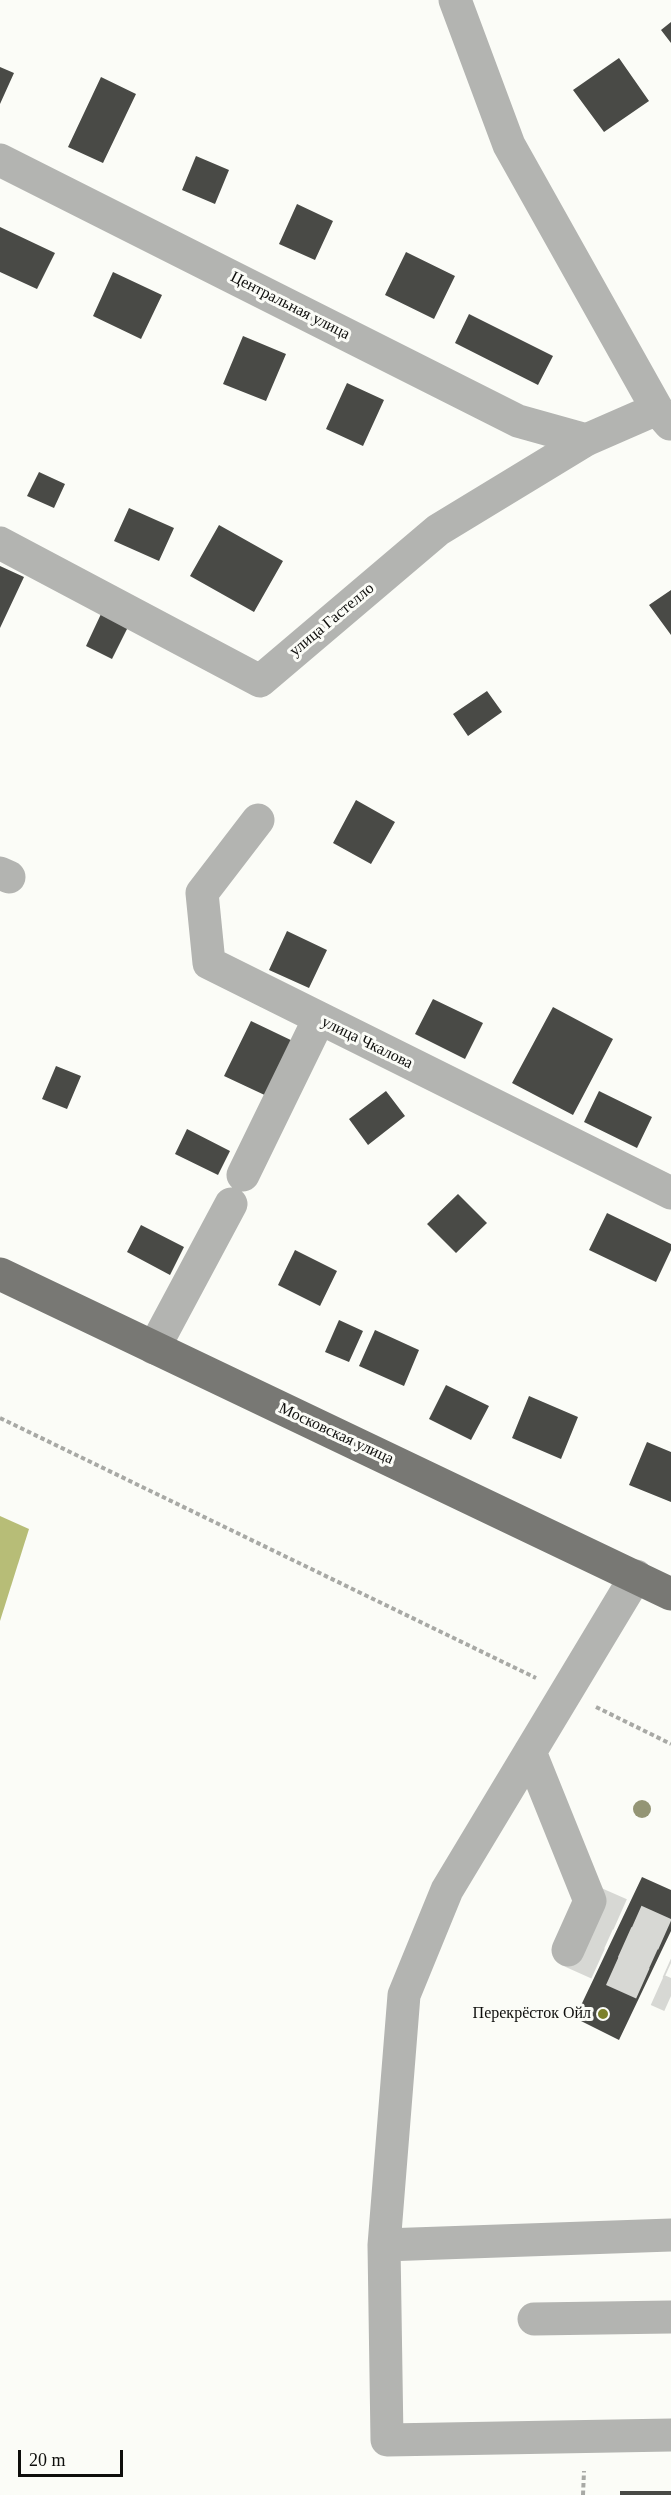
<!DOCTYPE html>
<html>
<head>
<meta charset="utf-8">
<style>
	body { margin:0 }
	#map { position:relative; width:671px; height:2495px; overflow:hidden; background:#fbfcf7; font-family:"Times New Roman",serif }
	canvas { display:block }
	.scale { position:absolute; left:18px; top:2450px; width:105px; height:27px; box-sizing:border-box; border:3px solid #0e0e0c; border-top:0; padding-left:8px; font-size:18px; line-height:21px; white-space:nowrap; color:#0e0e0c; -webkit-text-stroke:4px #fbfcf7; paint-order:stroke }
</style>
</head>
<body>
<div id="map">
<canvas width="671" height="2495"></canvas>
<div class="scale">20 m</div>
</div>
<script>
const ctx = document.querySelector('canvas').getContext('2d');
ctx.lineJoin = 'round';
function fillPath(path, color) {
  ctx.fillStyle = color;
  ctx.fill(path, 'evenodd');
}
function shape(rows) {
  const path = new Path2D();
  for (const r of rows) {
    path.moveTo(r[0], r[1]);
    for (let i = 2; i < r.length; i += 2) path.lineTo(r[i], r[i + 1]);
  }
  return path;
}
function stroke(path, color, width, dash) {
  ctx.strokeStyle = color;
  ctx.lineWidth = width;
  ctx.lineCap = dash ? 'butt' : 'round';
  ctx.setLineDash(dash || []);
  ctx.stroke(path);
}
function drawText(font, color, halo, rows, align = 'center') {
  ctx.font = font + ' "Times New Roman",serif';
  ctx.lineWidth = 6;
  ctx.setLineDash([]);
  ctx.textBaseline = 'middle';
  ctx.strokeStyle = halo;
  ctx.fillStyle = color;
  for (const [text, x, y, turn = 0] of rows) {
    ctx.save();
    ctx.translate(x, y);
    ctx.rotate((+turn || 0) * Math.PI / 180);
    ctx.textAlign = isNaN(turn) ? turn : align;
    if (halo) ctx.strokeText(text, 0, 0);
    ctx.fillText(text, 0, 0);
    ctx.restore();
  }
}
fillPath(shape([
	[0,1516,29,1529,0,1621]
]), '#b7bd77');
fillPath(shape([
	[671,22,671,43,661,30],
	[619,58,649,101,604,132,573,90],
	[0,67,14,73,0,104],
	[101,77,136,94,103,163,68,147],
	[196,156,229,170,215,204,182,190],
	[297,204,333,221,315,260,279,244],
	[0,227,55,253,37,289,0,272],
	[406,252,455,276,434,319,385,295],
	[113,272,162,295,141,339,93,316],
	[469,314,553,356,538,385,455,343],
	[243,336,286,354,266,401,223,384],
	[347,383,384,400,363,446,326,429],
	[39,472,65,484,54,508,27,496],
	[129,508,174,528,159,561,114,541],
	[219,525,283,561,254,612,190,576],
	[0,566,24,577,0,628],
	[671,590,671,635,649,605],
	[101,614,128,627,112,659,86,646],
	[487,691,502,712,468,736,453,714],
	[356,800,395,822,371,864,333,843],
	[287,931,327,950,309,988,269,970],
	[433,999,483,1023,465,1059,415,1034],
	[553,1007,613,1039,573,1115,512,1083],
	[251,1021,297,1043,271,1098,224,1076],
	[56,1066,81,1076,67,1109,42,1099],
	[386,1091,405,1116,368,1145,349,1119],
	[599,1091,652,1117,637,1148,584,1122],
	[187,1129,230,1151,218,1175,175,1154],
	[458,1194,487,1223,456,1253,427,1224],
	[607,1213,671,1244,671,1250,656,1282,589,1250],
	[141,1225,184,1247,170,1275,127,1252],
	[295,1250,337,1271,320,1306,278,1285],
	[339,1320,363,1331,349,1362,325,1352],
	[375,1330,419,1350,404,1386,359,1366],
	[446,1385,489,1406,471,1440,429,1419],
	[529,1396,578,1417,561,1459,512,1438],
	[647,1442,671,1452,671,1502,629,1485],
	[642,1877,671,1890,671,1931,619,2040,575,2018],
	[620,2491,671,2491,671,2495,620,2495]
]), '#494a46');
stroke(shape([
	[590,1901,671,1937],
	[580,1922,671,1963],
	[568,1950,671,1996]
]), '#d7d8d4', 33, [33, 16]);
stroke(shape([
	[0,1418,536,1678],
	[596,1707,671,1744],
	[583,2495,584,2471]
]), '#a8a9a5', 4, [4.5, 3]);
stroke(shape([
	[455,0,509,145,657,409,670,424],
	[0,160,518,421,586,440],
	[0,543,260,681,438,530,586,440,657,409],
	[258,820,202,893,209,963,671,1193],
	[0,873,9,877],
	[243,1175,319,1019],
	[154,1348,231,1204],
	[636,1576,447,1890,404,1995,384,2245,387,2440,671,2435],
	[530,1752,590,1901,568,1950],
	[384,2245,671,2235],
	[534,2319,671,2317]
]), '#b3b4b1', 33);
stroke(shape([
	[0,1274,671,1594]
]), '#787874', 33);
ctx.fillStyle = '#949575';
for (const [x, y] of [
	[642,1809]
]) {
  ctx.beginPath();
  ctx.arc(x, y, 9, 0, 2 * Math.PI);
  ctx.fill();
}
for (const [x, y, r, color] of [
	[603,2014,6,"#7c802a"]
]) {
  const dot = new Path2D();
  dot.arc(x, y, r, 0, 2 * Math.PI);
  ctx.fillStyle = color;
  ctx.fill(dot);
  stroke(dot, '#fbfcf7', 2);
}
drawText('16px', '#0e0e0c', '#fbfcf7', [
	["Центральная улица",290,306,27],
	["улица Гастелло",332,620,-40],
	["улица Чкалова",367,1043,26],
	["Московская улица",336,1434,25]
]);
drawText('16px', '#0e0e0c', '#fbfcf7', [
	["Перекрёсток Ойл",591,2014]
], 'right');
</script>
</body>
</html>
